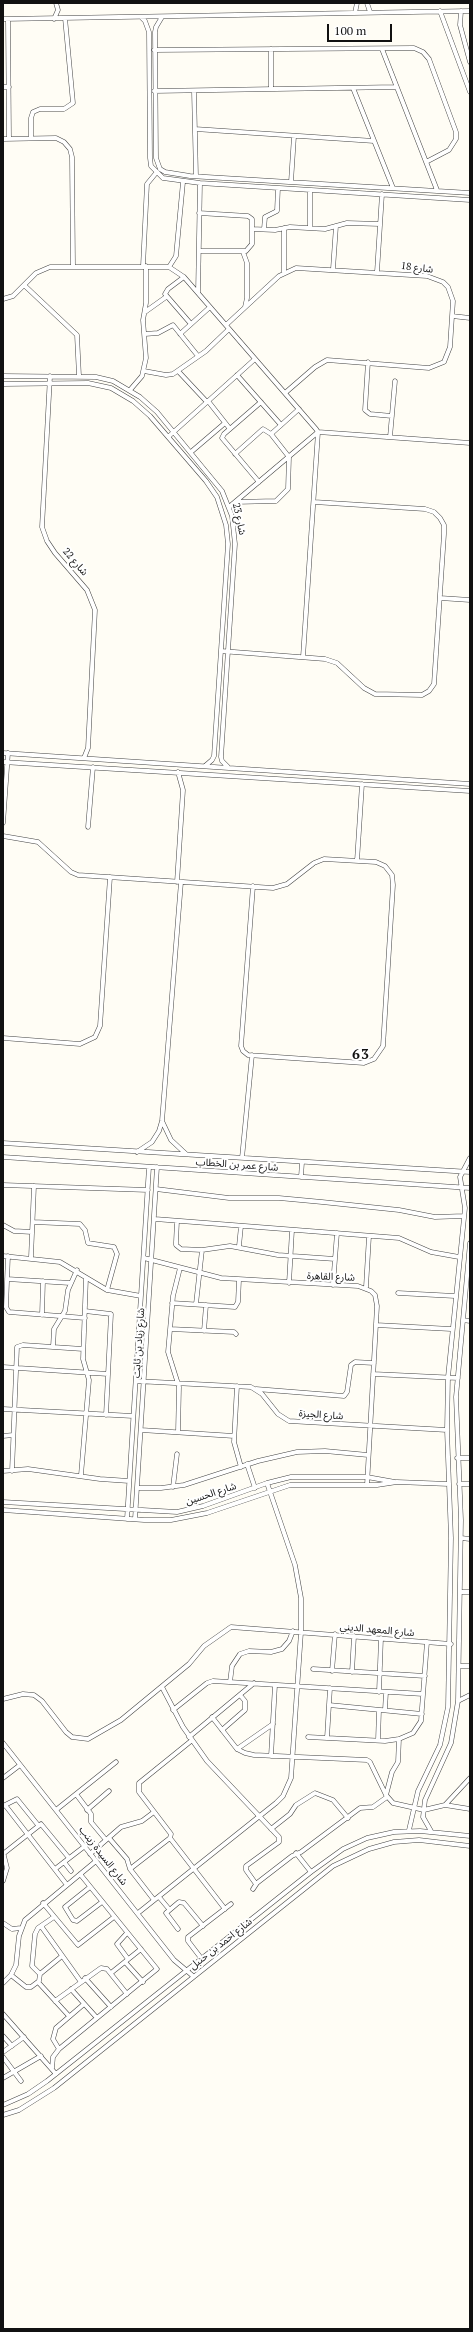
<!DOCTYPE html>
<html>
<head>
<meta charset="utf-8">
<style>
	body { margin:0 }
	#map { position:relative; width:473px; height:2332px; overflow:hidden; background:#fffdf5; font-family:"PT Serif",serif }
	canvas { display:block }
	.frame { position:absolute; inset:0; border:4px solid #111; pointer-events:none }
	.scale { position:absolute; left:327px; top:24px; width:65px; height:18px; box-sizing:border-box; border:2px solid #111; border-top:0; padding-left:5px; font-size:12px; line-height:14px; white-space:nowrap; color:#111; -webkit-text-stroke:3px #fff; paint-order:stroke }
</style>
</head>
<body>
<div id="map">
<canvas width="473" height="2332"></canvas>
<div class="frame"></div>
<div class="scale">100 m</div>
</div>
<script>
const ctx = document.querySelector('canvas').getContext('2d');
ctx.lineJoin = 'round';
function shape(rows) {
  const path = new Path2D();
  for (const r of rows) {
    path.moveTo(r[0], r[1]);
    for (let i = 2; i < r.length; i += 2) path.lineTo(r[i], r[i + 1]);
  }
  return path;
}
function stroke(path, color, width, dash) {
  ctx.strokeStyle = color;
  ctx.lineWidth = width;
  ctx.lineCap = dash ? 'butt' : 'round';
  ctx.setLineDash(dash || []);
  ctx.stroke(path);
}
function drawText(font, color, halo, rows, align = 'center') {
  ctx.font = font + ' "PT Serif","Noto Sans Arabic",serif';
  ctx.lineWidth = 4;
  ctx.setLineDash([]);
  ctx.textBaseline = 'middle';
  ctx.strokeStyle = halo;
  ctx.fillStyle = color;
  for (const [text, x, y, turn = 0] of rows) {
    ctx.save();
    ctx.translate(x, y);
    ctx.rotate((+turn || 0) * Math.PI / 180);
    ctx.textAlign = isNaN(turn) ? turn : align;
    if (halo) ctx.strokeText(text, 0, 0);
    ctx.fillText(text, 0, 0);
    ctx.restore();
  }
}
const minor = shape([
	[367,3,370,12],
	[440,11,470,92],
	[461,11,460,25,470,62],
	[355,13,357,3],
	[141,17,145,21,149,32,150,158,151,166,163,178,200,183,470,200],
	[162,17,156,27,155,32,156,158,160,169,165,172,190,176,470,193],
	[3,19,470,11],
	[8,19,9,139],
	[54,19,58,10,56,3],
	[271,49,271,89],
	[382,49,437,190],
	[154,50,414,48,423,52,429,59,456,132,456,139,449,150,426,162],
	[3,87,9,87],
	[353,88,393,188],
	[154,91,397,87],
	[194,91,196,176],
	[195,129,374,141],
	[31,138,31,118,33,112,40,109,64,109,73,103,65,18],
	[3,139,56,138,64,142,70,149,72,157,73,266],
	[291,182,294,136],
	[310,228,310,190],
	[252,229,275,230,290,227,325,229,347,223,380,224],
	[264,229,265,217,277,211,278,188],
	[199,251,246,251,252,244,252,219,248,216,199,213],
	[243,252,247,263,247,298,245,307],
	[143,266,147,184,156,173],
	[169,267,176,256,183,182],
	[333,269,336,226],
	[284,272,284,228],
	[377,272,382,194],
	[184,277,168,289,165,294,191,324],
	[24,285,77,335,79,376],
	[198,293,200,183],
	[3,299,13,296,36,273,50,267,169,267,184,277,316,429,318,432,303,657],
	[145,312,166,297],
	[452,316,470,318],
	[226,325,279,276,296,268,427,276,443,282,448,287,453,301,450,347,444,362,429,368,327,360,315,367,285,393],
	[145,334,158,333,173,325,198,356],
	[180,334,210,307],
	[368,362,365,410,370,414,392,416],
	[144,371,166,375,173,374,206,351,229,329],
	[178,371,207,402],
	[237,375,281,425],
	[3,376,96,377,113,381,140,397,157,412,222,491,232,516,235,544,221,757,222,761,228,767],
	[50,376,42,527,47,541,55,553,87,590,95,610,88,748,84,758],
	[3,384,88,383,111,388,133,401,150,416,206,481,217,497,226,525,228,544,214,756,212,760,205,766],
	[130,390,142,376,146,358,143,320,146,303,146,266],
	[208,401,230,429],
	[271,434,299,409],
	[168,437,255,359],
	[390,437,395,381],
	[191,452,225,423],
	[235,454,263,429,271,434,289,457,288,489,276,501,235,502],
	[259,482,222,438,224,434,261,402],
	[229,507,318,432,470,443],
	[440,598,470,600],
	[221,651,325,659,337,663,364,688,375,694,422,695,429,691,434,684,444,534,444,525,440,518,434,512,425,509,314,502],
	[3,753,470,784],
	[3,762,470,791],
	[3,823,8,753],
	[88,827,93,767],
	[3,836,38,842,71,872,78,875,273,888,287,884,314,863,324,859,376,862,385,866,392,875,393,885,383,1046,374,1059,364,1063,248,1055,243,1051,241,1046,253,886],
	[357,861,362,784],
	[177,882,183,790,178,772],
	[3,1038,80,1044,95,1037,100,1026,110,877],
	[162,1121,171,1140,186,1154],
	[3,1143,470,1172],
	[137,1152,152,1142,159,1131,162,1121,181,882],
	[3,1157,470,1188],
	[242,1158,252,1055],
	[301,1177,302,1162],
	[3,1185,148,1190],
	[156,1189,229,1198,279,1198,322,1202,399,1210,435,1217,464,1216],
	[155,1219,399,1238,431,1252,459,1257],
	[177,1221,176,1242,176,1245,181,1249,202,1250,230,1246,278,1255,335,1259],
	[33,1222,80,1224,85,1230,88,1243,114,1247,117,1254,107,1290],
	[3,1225,14,1231,32,1232],
	[239,1246,241,1226],
	[3,1256,60,1262,107,1290,141,1296],
	[8,1256,6,1307,9,1312,85,1318],
	[31,1257,34,1186],
	[144,1258,221,1278,358,1286,371,1291,375,1295,377,1306,367,1485],
	[7,1279,70,1283],
	[289,1283,292,1230],
	[333,1285,337,1233],
	[366,1287,369,1236],
	[398,1293,455,1296],
	[172,1303,235,1307,238,1302,239,1280],
	[196,1304,202,1250],
	[85,1311,111,1314,106,1415],
	[42,1315,43,1281],
	[463,1320,470,1321],
	[376,1325,451,1329],
	[170,1329,234,1332,236,1334],
	[204,1331,206,1305],
	[53,1347,54,1329,65,1311,68,1290,77,1270],
	[3,1367,108,1374],
	[373,1374,458,1378],
	[136,1381,251,1387,262,1394,278,1414,289,1421,447,1430],
	[237,1386,234,1442,241,1467],
	[256,1389,344,1396,347,1392,351,1365,355,1362,374,1363],
	[3,1409,133,1416],
	[141,1430,234,1436],
	[178,1432,179,1387,168,1352,173,1296,180,1268],
	[3,1436,13,1435],
	[457,1458,470,1458],
	[247,1464,255,1488],
	[3,1471,28,1469,100,1479,129,1481],
	[12,1471,17,1347,23,1345,83,1349],
	[81,1475,89,1380,83,1359,86,1278],
	[459,1484,470,1484],
	[173,1487,177,1454],
	[137,1488,161,1488,184,1485,258,1461,297,1452,325,1451,368,1455],
	[3,1502,177,1512,203,1506,267,1483,291,1477,367,1477,395,1482],
	[3,1510,144,1520,171,1520,207,1513,290,1485,377,1485,397,1482,449,1484],
	[127,1519,149,1167],
	[135,1519,157,1167],
	[461,1538,470,1539],
	[460,1592,470,1592],
	[459,1666,470,1666],
	[313,1669,425,1676],
	[332,1671,335,1634],
	[352,1672,354,1636],
	[230,1682,232,1666,240,1654,249,1651,271,1652,282,1649,289,1641,293,1631],
	[162,1687,183,1727,207,1761,279,1837,279,1842,246,1866,246,1870,256,1884],
	[379,1692,381,1638],
	[3,1699,23,1694,34,1695,42,1701,66,1732,72,1737,88,1739,121,1720,189,1664,204,1646,231,1627,451,1644],
	[458,1701,470,1695],
	[329,1705,422,1714],
	[173,1710,207,1683,213,1681,423,1694],
	[385,1710,386,1692],
	[212,1717,237,1749,245,1753,254,1755,367,1760,370,1762,386,1795,393,1803,424,1810,445,1805,470,1809],
	[222,1730,245,1710,245,1701,240,1695],
	[189,1737,254,1683],
	[308,1737,385,1741,399,1739,413,1733,421,1721,427,1642],
	[327,1738,330,1688],
	[378,1740,379,1710],
	[3,1743,174,1960,193,1976],
	[237,1749,273,1724],
	[271,1756,275,1685],
	[3,1778,20,1765],
	[76,1794,91,1814,91,1822,106,1840],
	[386,1795,392,1772,398,1762,399,1739],
	[5,1805,67,1885],
	[445,1805,470,1778],
	[3,1806,17,1799,38,1825],
	[56,1810,116,1762],
	[87,1810,109,1791],
	[271,1829,290,1814,296,1805,315,1793,333,1800,348,1818],
	[409,1830,418,1791,440,1745,448,1707,451,1538,447,1430,448,1377,465,1208,460,1177,470,1158],
	[431,1831,423,1817,425,1800,451,1743,458,1701,461,1520,456,1397,470,1243],
	[109,1838,127,1859,130,1869,154,1900],
	[170,1838,225,1909],
	[296,1853,311,1872],
	[3,1854,41,1824,69,1858],
	[90,1854,121,1827,142,1821,154,1812],
	[64,1862,71,1871],
	[55,1869,85,1846],
	[130,1869,170,1838,171,1834,139,1792,139,1783,191,1741],
	[3,1881,7,1868,3,1852],
	[90,1887,65,1907,73,1920,77,1921,102,1902],
	[253,1889,257,1883,292,1856,301,1852,360,1808,373,1807,387,1797],
	[159,1897,169,1909],
	[43,1903,78,1945,114,1917],
	[138,1913,276,1803,283,1796,291,1778,301,1632,301,1598,295,1565,267,1483],
	[3,1923,12,1929,21,1928],
	[41,1926,81,1982],
	[178,1929,166,1913,179,1902,184,1903,203,1926],
	[127,1933,117,1944,128,1959],
	[201,1958,188,1941,188,1937,231,1904],
	[125,1962,143,1982],
	[111,1973,141,1949],
	[40,1974,62,1956],
	[11,1975,26,1987,31,1987,39,1981,40,1974,32,1966,35,1934,38,1928,54,1917],
	[85,1978,111,2007],
	[38,1982,69,2016],
	[3,1983,11,1975,16,1965,19,1936,25,1920,96,1861],
	[71,1989,97,2018],
	[55,2001,101,1968,107,1969,127,1994],
	[3,2014,56,2074],
	[3,2036,12,2046],
	[59,2049,53,2039,56,2028,84,2004],
	[3,2052,24,2037],
	[3,2057,21,2081],
	[52,2068,53,2057,59,2049,157,1969,80,1874],
	[3,2078,41,2056],
	[3,2105,28,2094,47,2081,311,1872,343,1849,367,1838,394,1832,420,1831,470,1836],
	[3,2115,19,2110,54,2088,333,1866,369,1849,394,1842,419,1840,470,1846]
]);
stroke(minor, '#444', 5);
stroke(minor, '#fff', 4);
drawText('10px', '#111', '#fff', [
	["شارع 18",417,268,7],
	["شارع 23",239,519,78],
	["شارع 22",75,562,49],
	["شارع عمر بن الخطاب",237,1165,4],
	["شارع القاهرة",331,1277,2],
	["شارع زياد بن ثابت",139,1343,-86],
	["شارع الجيزة",321,1415,4],
	["شارع الحسين",211,1494,-18],
	["شارع المعهد الديني",377,1630,5],
	["شارع السيدة زينب",103,1856,52],
	["شارع احمد بن حنبل",221,1944,-38]
]);
ctx.letterSpacing = '1px';
drawText('bold 14px', '#111', '#fff', [
	["63",361,1055]
]);
ctx.letterSpacing = '0px';
</script>
</body>
</html>
